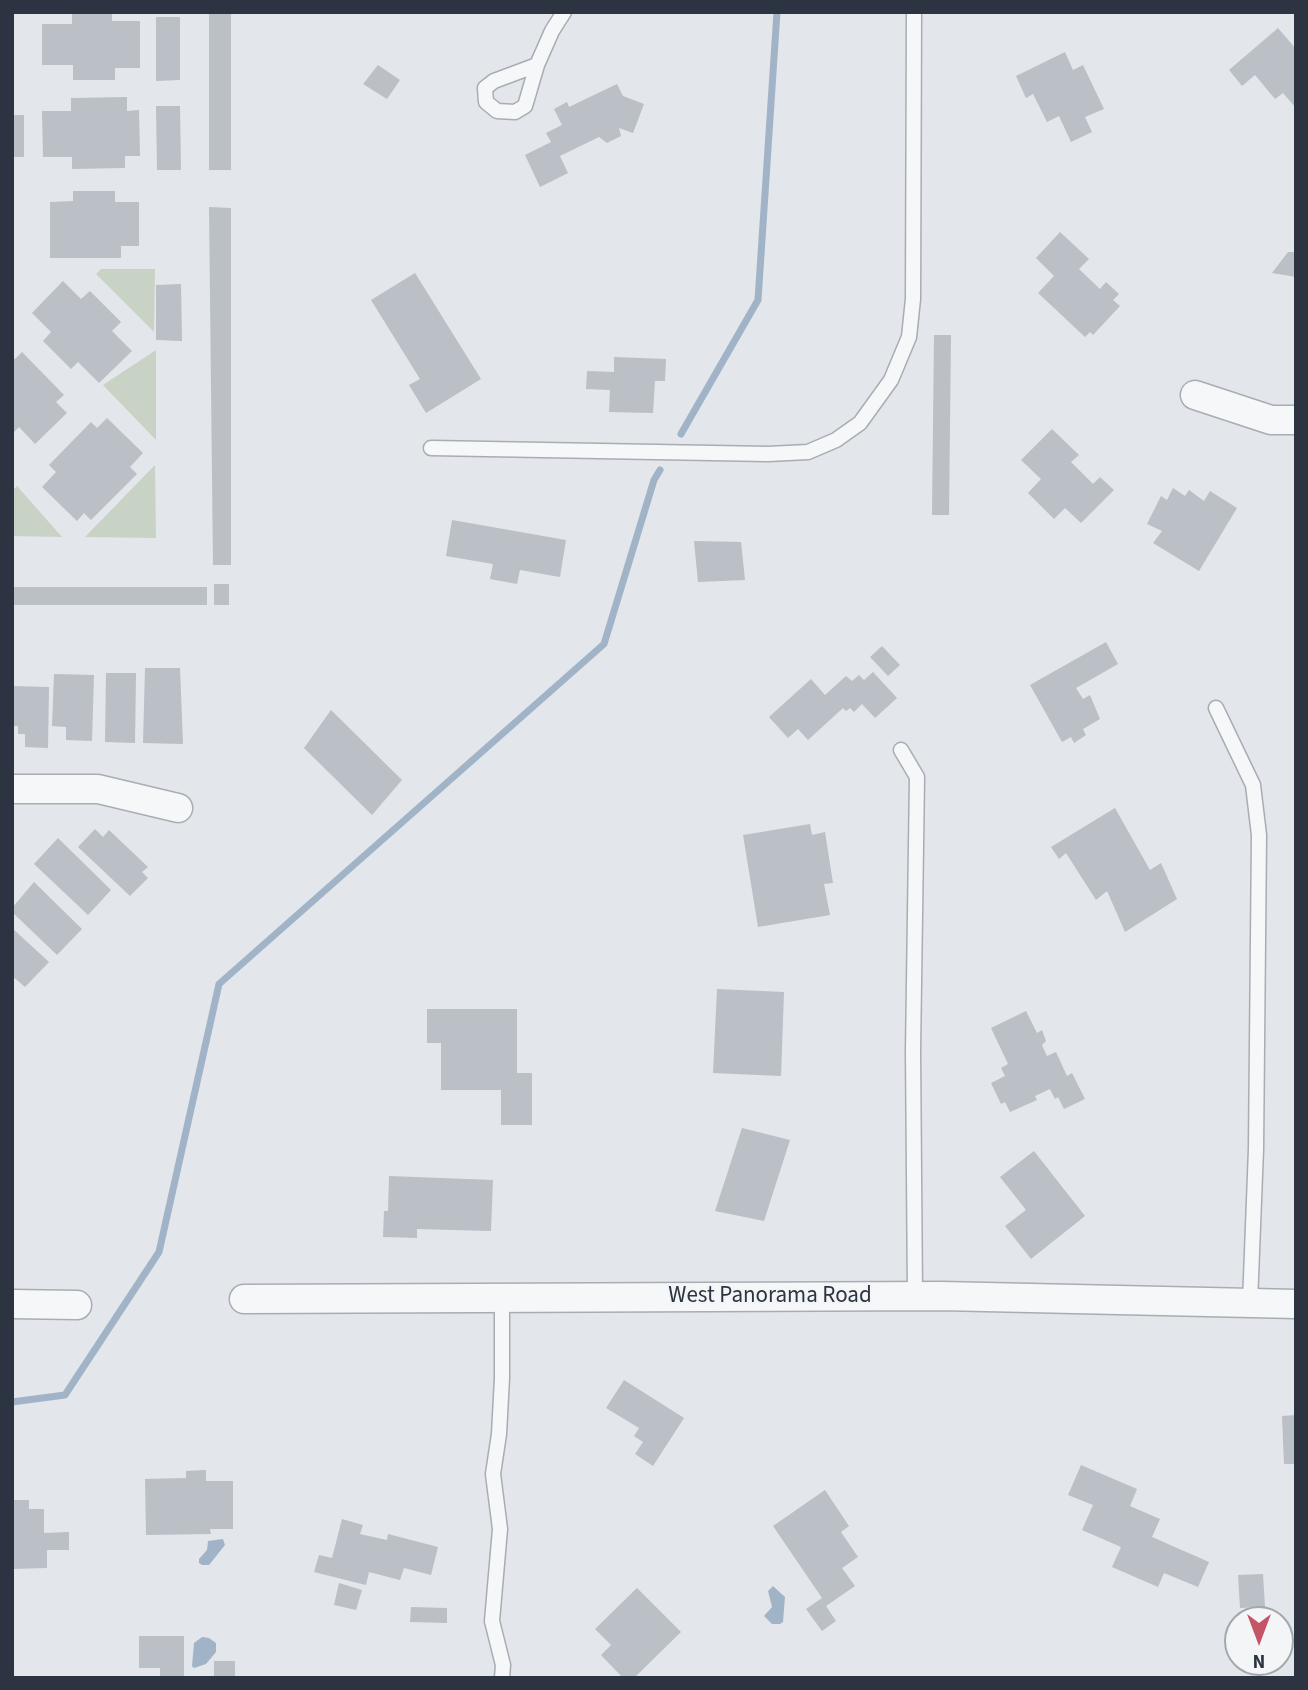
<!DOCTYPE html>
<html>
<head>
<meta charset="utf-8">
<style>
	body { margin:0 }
	#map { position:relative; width:1308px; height:1690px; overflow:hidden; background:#e3e6ea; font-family:"Source Sans 3",sans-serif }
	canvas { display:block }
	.frame { position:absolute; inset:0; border:14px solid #2c3441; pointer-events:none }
	.north { position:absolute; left:1224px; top:1606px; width:70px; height:70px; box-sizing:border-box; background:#f3f5f7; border:2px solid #a3a8ae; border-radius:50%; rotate:180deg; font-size:19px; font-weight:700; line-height:28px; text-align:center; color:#2c3441 }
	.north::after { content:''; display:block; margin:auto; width:24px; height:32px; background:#c45466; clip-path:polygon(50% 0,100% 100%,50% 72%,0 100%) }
</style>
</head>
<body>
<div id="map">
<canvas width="1308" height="1690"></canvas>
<div class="frame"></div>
<div class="north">N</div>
</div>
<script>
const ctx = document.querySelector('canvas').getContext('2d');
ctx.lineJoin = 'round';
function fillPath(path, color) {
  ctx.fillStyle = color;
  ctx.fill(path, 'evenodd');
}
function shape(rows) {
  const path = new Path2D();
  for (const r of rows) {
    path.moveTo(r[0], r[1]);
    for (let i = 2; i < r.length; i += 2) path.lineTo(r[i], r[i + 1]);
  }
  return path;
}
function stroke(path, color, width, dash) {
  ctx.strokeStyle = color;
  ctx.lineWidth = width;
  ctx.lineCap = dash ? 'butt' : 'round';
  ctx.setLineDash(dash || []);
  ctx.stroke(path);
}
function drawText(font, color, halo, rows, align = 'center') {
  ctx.font = font + ' "Source Sans 3",sans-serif';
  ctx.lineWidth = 5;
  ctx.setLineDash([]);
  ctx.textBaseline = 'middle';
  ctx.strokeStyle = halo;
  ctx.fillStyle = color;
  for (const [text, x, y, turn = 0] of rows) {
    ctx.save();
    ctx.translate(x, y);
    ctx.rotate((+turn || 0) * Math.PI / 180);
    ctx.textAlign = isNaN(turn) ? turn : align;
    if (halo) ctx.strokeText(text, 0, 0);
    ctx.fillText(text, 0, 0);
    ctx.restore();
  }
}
fillPath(shape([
	[101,269,155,269,154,332,96,274],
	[156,350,156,440,103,385],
	[155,465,156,538,85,537],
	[17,486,62,537,12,536,12,491]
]), '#c9d3c5');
fillPath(shape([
	[223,1539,225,1545,209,1565,202,1565,199,1563,199,1559,207,1550,208,1541],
	[773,1586,785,1597,783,1622,780,1624,772,1624,764,1616,772,1607,768,1591],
	[202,1637,209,1638,216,1643,216,1652,206,1664,194,1668,192,1666,194,1643]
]), '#a1b4c7');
stroke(shape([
	[681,434,758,300,777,12],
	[12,1402,65,1395,159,1252,219,984,604,644,654,480,660,470]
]), '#a1b4c7', 7);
fillPath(shape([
	[72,12,112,12,112,21,140,21,140,68,115,68,115,80,73,80,73,65,42,65,42,24,72,24],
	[209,12,231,12,231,170,209,170],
	[156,17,180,17,180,80,156,81],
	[1278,28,1296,49,1296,108,1283,93,1275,99,1255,75,1242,86,1229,70],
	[1065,52,1073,70,1083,65,1104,109,1085,117,1092,132,1071,142,1059,116,1047,122,1033,94,1026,98,1016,76],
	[378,65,400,80,387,99,363,84],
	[617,84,623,96,644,104,633,133,619,128,621,136,607,143,599,137,560,156,568,173,540,187,525,155,551,142,546,133,562,125,554,109,567,102,569,107],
	[127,97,127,111,139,110,140,156,125,156,125,168,72,169,72,157,43,157,42,111,71,111,71,98],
	[156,106,180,106,181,170,157,170],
	[12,115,24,115,24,157,12,157],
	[73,191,115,191,115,202,139,202,139,246,121,246,121,258,50,258,50,202,73,201],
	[209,207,231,208,231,565,213,565],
	[1060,232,1089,259,1079,269,1100,289,1106,282,1119,294,1113,300,1120,306,1093,335,1090,332,1085,337,1038,293,1054,276,1036,258],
	[1288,252,1296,252,1296,277,1272,273],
	[415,273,481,379,426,413,409,385,420,379,371,300],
	[63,281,81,299,90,291,121,322,112,331,132,351,99,383,78,362,71,369,43,341,51,332,32,313],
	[181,284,182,341,156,340,156,285],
	[934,335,951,335,949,515,932,515],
	[22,352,64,395,56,402,67,413,35,444,19,427,12,434,12,357,15,359],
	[614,357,666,359,665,381,655,381,653,413,609,412,610,390,586,389,587,371,614,372],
	[107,418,143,453,130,467,137,474,91,520,84,513,77,521,42,487,56,472,49,465,91,422,97,428],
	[1052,429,1079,455,1071,462,1093,484,1100,477,1114,490,1081,523,1065,508,1054,519,1028,493,1041,479,1021,460],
	[1173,488,1185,496,1189,490,1204,501,1210,491,1237,508,1199,571,1153,543,1162,531,1147,524,1161,496,1167,500],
	[452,520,566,540,560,577,520,570,517,584,490,579,493,564,446,556],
	[694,541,741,542,745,580,698,582],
	[214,584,229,584,229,605,214,605],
	[12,587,207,587,207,605,12,605],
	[1106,642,1118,664,1076,688,1083,699,1090,695,1100,719,1083,729,1086,735,1074,743,1071,737,1062,742,1030,685],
	[882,646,900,665,888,676,870,657],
	[145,668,180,668,183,744,143,743],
	[873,672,897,698,875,718,862,704,854,712,850,708,846,711,843,708,808,740,798,729,788,738,769,717,811,679,825,695,846,676,852,681,859,675,864,680],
	[106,673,136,673,135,743,105,742],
	[54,674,94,675,92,741,66,740,66,727,52,726],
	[12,686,49,687,48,748,25,747,25,734,18,734,18,726,12,726],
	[331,710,402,780,372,815,304,748],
	[1115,808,1150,870,1161,863,1177,899,1125,932,1107,891,1096,900,1066,853,1059,859,1051,847],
	[810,824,812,835,825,832,833,883,824,884,830,915,758,927,743,835],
	[95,829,103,837,109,830,148,867,142,872,148,878,130,896,78,847],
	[58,838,111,890,88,915,34,864],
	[34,882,82,929,57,955,12,912,12,908],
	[12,928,49,962,25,987,12,976],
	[717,989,784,992,781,1076,713,1073],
	[427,1009,517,1009,517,1073,532,1073,532,1125,501,1125,501,1090,441,1090,441,1043,427,1043],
	[1026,1011,1037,1033,1042,1030,1046,1041,1042,1045,1047,1056,1056,1052,1067,1076,1072,1073,1085,1099,1064,1109,1058,1097,1055,1099,1050,1089,1035,1096,1037,1100,1010,1112,1005,1102,1001,1104,991,1083,1005,1076,1001,1068,1008,1064,991,1028],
	[742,1128,790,1140,764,1221,715,1211],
	[1034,1151,1085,1216,1031,1259,1005,1226,1026,1210,1000,1177],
	[389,1176,493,1180,491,1231,417,1229,417,1238,383,1237,384,1211,388,1211],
	[624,1380,684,1418,653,1466,635,1454,643,1442,634,1436,639,1428,606,1408],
	[1296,1415,1296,1464,1284,1464,1282,1416],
	[1081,1465,1137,1489,1130,1506,1160,1519,1152,1537,1209,1562,1198,1587,1164,1573,1158,1587,1112,1567,1121,1547,1082,1530,1093,1505,1068,1495],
	[206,1470,206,1481,233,1481,233,1529,210,1529,211,1534,146,1535,145,1479,186,1478,186,1471],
	[825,1490,849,1526,841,1532,858,1557,842,1568,855,1586,826,1606,836,1621,822,1631,806,1609,822,1598,773,1526],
	[12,1500,29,1500,29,1509,44,1509,44,1533,69,1532,69,1550,47,1550,47,1568,12,1569],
	[342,1519,363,1525,360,1534,387,1540,388,1534,438,1547,431,1575,404,1568,400,1580,369,1572,366,1585,314,1572,319,1555,332,1558],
	[1263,1574,1265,1607,1240,1608,1238,1575],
	[339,1583,362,1590,356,1610,334,1605],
	[637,1588,681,1632,634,1678,623,1678,601,1655,611,1645,595,1629],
	[411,1607,447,1608,447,1623,410,1622],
	[139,1636,184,1636,184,1678,160,1678,160,1668,139,1668],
	[214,1661,235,1661,235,1678,214,1678]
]), '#bbbfc6');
const service = shape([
	[537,65,494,81,485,88,486,102,497,111,515,112,525,106,537,65,552,31,564,12],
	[431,448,768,454,808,452,836,440,860,423,891,380,909,337,913,299,914,12],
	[1216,708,1253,785,1259,835,1256,1149,1250,1303],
	[901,750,917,777,913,1051,915,1297],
	[502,1298,502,1378,499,1434,493,1474,500,1529,492,1621,503,1665,502,1678]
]);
const minor = shape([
	[1195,395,1271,420,1296,420],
	[12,789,98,789,178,808],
	[244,1299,941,1296,1296,1304],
	[12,1304,77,1305]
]);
stroke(service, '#a8adb4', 17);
stroke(minor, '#a8adb4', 31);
stroke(service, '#f6f7f9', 14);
stroke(minor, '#f6f7f9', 28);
drawText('23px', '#2c3441', '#f3f5f7', [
	["West Panorama Road",770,1297]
]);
</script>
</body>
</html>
